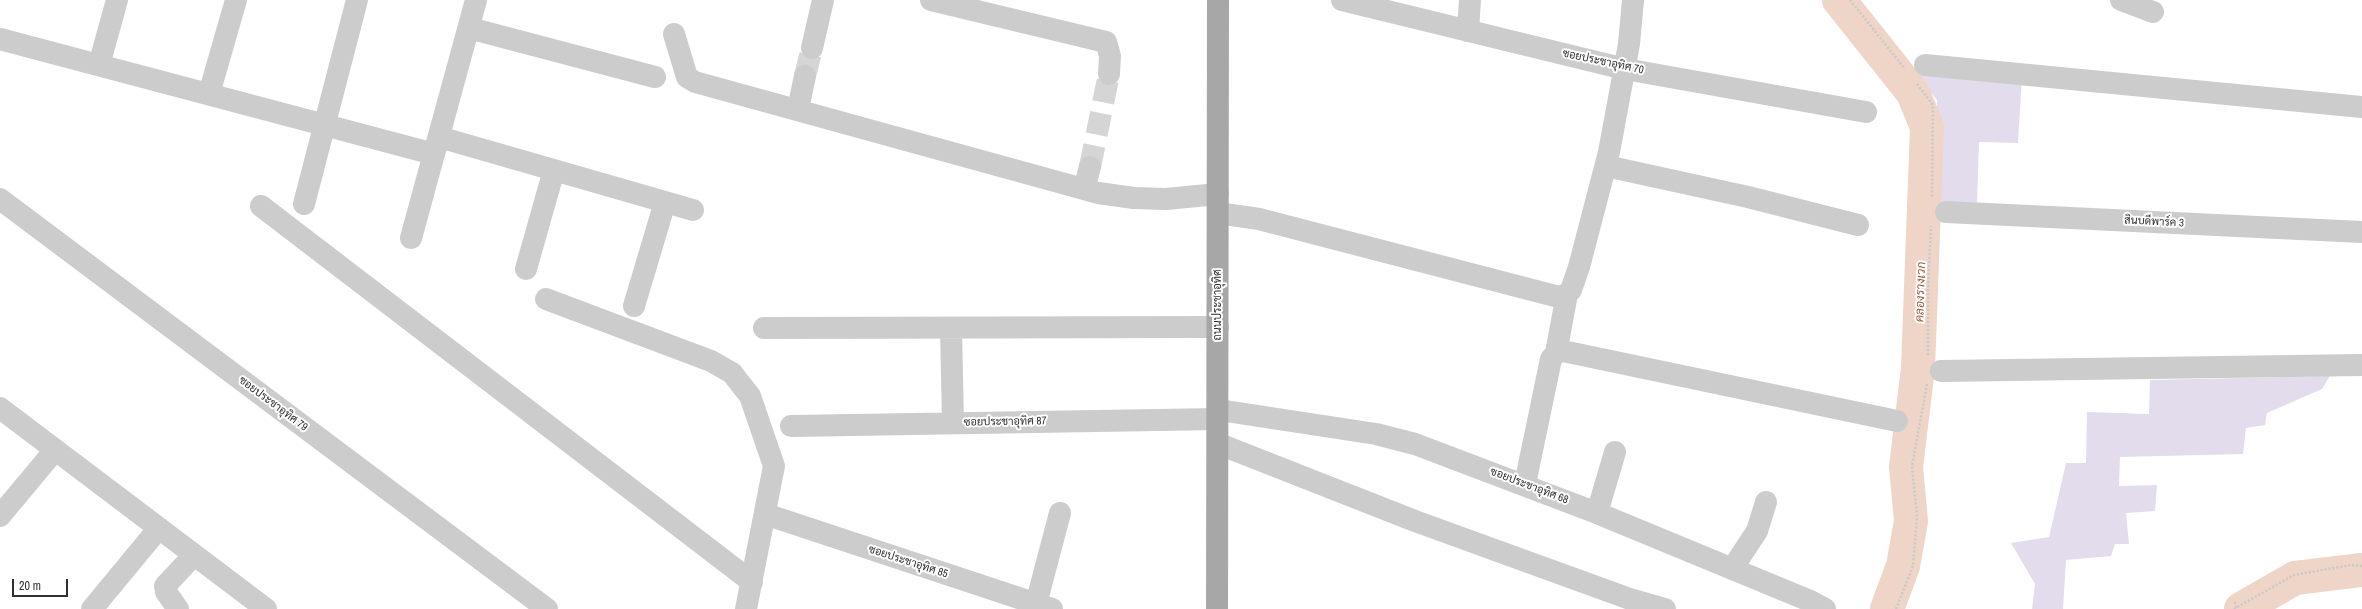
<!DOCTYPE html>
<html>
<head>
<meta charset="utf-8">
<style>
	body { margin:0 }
	#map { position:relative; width:2362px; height:609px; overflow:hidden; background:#fff; font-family:"Archivo Narrow",sans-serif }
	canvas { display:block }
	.scale { position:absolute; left:12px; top:579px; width:56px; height:18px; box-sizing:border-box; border:2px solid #2f2f2f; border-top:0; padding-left:5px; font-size:12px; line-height:14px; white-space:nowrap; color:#2f2f2f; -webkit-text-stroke:3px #fff; paint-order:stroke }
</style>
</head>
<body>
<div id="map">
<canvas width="2362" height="609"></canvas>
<div class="scale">20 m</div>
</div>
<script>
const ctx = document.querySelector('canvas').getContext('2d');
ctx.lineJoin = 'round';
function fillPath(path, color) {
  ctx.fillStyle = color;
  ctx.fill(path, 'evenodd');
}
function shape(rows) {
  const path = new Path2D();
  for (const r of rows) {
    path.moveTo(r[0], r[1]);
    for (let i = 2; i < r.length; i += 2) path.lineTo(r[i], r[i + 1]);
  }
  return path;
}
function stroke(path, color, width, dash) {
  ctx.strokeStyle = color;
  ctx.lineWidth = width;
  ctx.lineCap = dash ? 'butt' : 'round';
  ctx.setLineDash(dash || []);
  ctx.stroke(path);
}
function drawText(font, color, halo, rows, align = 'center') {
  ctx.font = font + ' "Archivo Narrow",Sarabun,sans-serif';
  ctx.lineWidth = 4;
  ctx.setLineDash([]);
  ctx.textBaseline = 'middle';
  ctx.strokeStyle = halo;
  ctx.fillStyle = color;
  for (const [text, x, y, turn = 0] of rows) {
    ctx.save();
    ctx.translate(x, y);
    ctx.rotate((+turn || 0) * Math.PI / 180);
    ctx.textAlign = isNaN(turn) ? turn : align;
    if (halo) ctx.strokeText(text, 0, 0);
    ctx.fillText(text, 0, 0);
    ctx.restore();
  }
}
fillPath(shape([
	[1911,68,2022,78,2018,143,1979,142,1977,204,1937,205,1937,100],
	[2330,376,2322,389,2267,413,2265,425,2246,428,2243,454,2120,457,2119,486,2157,485,2155,511,2126,513,2129,544,2115,544,2111,556,2066,560,2063,609,2032,609,2035,584,2011,543,2049,537,2066,463,2086,463,2087,412,2149,414,2150,380]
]), '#e3dced');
stroke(shape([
	[1839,0,1913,93,1927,127,1918,368,1906,467,1911,521,1903,566,1887,609],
	[2241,609,2295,578,2362,570]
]), '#eed5c7', 34);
stroke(shape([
	[805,76,812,48],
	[1090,167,1109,74]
]), '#d5d5d5', 22, [22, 11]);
stroke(shape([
	[1850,0,1905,69],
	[1917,84,1933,105,1932,197],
	[1928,355,1928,287,1931,226],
	[2235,602,2237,609],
	[1896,609,1913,566,1917,516,1912,466,1927,384]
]), '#c9c9c9', 2.5, [2, 2]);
stroke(shape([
	[931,0,1106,42,1110,56,1109,74],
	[1342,0,1625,69,1866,112],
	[2121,0,2153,12],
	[469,28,655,77],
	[1468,31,1470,0],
	[674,34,687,77,695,82,1098,193,1134,198,1166,199,1218,194],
	[0,39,434,154],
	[812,48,823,0],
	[99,65,117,0],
	[1925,65,2362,107],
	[209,94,236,0],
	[798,109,805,76],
	[439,137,693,210],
	[1606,166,1748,197,1858,225],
	[1084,189,1090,167],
	[0,199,547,609],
	[304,204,357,0],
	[261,206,752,582],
	[1946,212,2362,232],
	[1218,213,1259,219,1559,297,1567,294,1571,290,1579,267,1609,152,1629,44,1633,0],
	[411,238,476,0],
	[526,269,554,170],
	[546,299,711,361,732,373,750,396,774,466,746,609],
	[634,306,665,202],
	[764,328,1218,327],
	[951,328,953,423],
	[1556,353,1567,294],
	[1941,371,2362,365],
	[0,408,266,609],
	[1219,410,1376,434,1415,444,1597,513,1810,601,1825,609],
	[791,426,1218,419],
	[1219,444,1415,521,1630,599,1665,609],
	[1525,484,1551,359,1556,353,1563,351,1897,421],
	[1597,513,1615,452],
	[765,514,1052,609],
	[0,516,55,450],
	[1732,569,1757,531,1766,502],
	[1036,604,1060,513],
	[92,609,159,528],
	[178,609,166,592,165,586,194,555]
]), '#ccc', 22);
stroke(shape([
	[1217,609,1218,0]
]), '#a7a7a7', 22);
stroke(shape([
	[2234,609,2294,575,2351,565,2362,566]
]), '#c9c9c9', 2.5, [2, 2]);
drawText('11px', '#2f2f2f', '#fff', [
	["ซอยประชาอุทิศ 70",1603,62,12],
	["สินบดีพาร์ค 3",2154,222,3],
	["ถนนประชาอุทิศ",1218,305,-90],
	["ซอยประชาอุทิศ 79",273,404,37],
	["ซอยประชาอุทิศ 87",1005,422,-1],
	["ซอยประชาอุทิศ 68",1529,486,21],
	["ซอยประชาอุทิศ 85",908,562,18]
]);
drawText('italic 12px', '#975937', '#fff', [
	["คลองรางเวก",1921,292,-88]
]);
</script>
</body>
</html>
